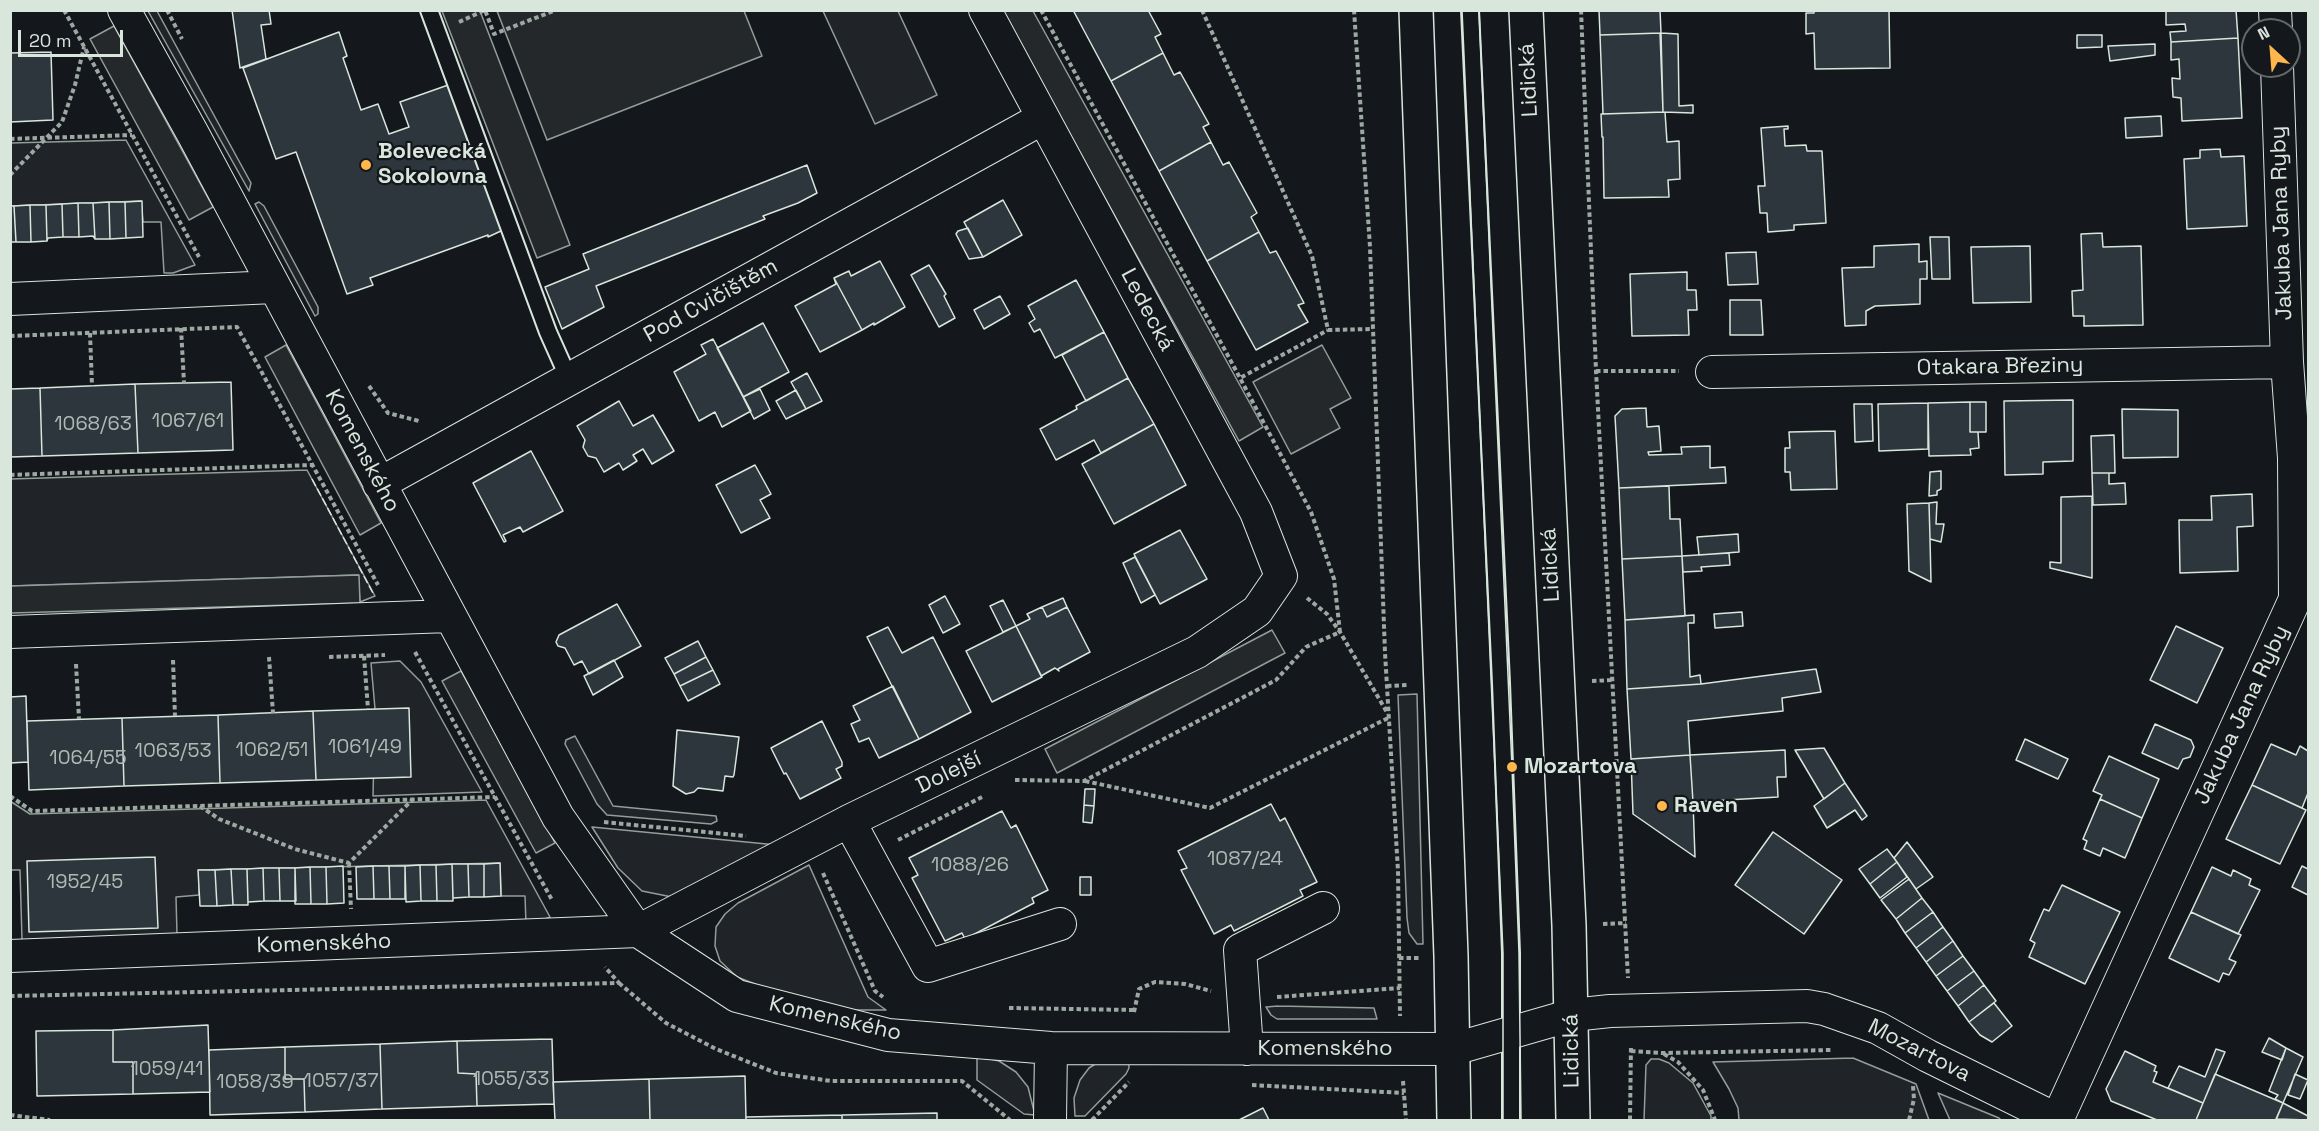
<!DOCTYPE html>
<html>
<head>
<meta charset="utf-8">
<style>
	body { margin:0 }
	#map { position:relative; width:2319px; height:1131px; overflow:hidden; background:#14181c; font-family:"Space Grotesk",sans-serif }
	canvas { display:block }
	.frame { position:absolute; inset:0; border:12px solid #d8e6dc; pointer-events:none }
	.north { position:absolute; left:2241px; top:18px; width:60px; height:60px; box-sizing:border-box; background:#14181c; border:2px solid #626a69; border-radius:50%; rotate:334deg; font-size:16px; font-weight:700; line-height:24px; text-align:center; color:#d8e6dc }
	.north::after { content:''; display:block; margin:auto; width:21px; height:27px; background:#ffb74d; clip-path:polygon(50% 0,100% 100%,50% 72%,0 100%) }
	.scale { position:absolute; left:18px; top:30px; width:105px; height:27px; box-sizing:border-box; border:3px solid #d8e6dc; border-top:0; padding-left:8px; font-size:18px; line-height:21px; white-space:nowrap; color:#d8e6dc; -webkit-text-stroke:4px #14181c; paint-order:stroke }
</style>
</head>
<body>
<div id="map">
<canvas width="2319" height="1131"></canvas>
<div class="frame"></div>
<div class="north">N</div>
<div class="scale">20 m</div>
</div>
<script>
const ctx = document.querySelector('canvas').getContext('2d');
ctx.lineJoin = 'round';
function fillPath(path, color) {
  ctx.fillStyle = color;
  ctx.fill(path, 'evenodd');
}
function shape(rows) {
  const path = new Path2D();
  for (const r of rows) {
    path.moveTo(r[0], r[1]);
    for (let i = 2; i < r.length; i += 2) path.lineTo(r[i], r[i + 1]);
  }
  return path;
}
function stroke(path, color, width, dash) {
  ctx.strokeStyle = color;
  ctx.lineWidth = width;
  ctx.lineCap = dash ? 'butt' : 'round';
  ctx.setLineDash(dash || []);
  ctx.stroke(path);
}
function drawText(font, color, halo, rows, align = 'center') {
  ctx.font = font + ' "Space Grotesk",sans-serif';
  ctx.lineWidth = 4.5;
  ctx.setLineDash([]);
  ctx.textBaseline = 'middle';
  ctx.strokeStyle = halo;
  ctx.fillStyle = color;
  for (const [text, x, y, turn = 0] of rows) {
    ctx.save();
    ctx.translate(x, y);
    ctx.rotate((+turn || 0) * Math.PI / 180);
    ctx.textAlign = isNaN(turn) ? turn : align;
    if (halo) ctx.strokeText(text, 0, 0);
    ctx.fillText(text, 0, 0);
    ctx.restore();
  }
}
const green = shape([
	[148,11,157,11,251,183,249,191,148,11],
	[823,11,898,11,937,95,875,124,823,11],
	[126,140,195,265,173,273,164,273,161,222,143,222,141,201,11,206,10,143,126,140],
	[259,202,264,206,318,307,318,314,315,316,255,204,259,202],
	[307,470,375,596,360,602,358,575,11,586,10,479,307,470],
	[400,661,421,682,482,792,373,796,375,709,371,663,400,661],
	[1417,694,1423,944,1417,944,1409,933,1407,918,1398,695,1417,694],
	[575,736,613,806,716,816,717,821,711,824,607,815,597,804,565,744,566,740,575,736],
	[486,800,550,917,535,923,526,924,525,896,501,896,500,863,199,870,199,895,176,897,177,934,22,940,20,870,11,870,10,801,30,814,486,800],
	[592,827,777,845,672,897,642,891,618,868,592,827],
	[809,865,868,997,886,1010,850,1010,796,1000,737,977,720,961,715,946,716,927,725,914,738,903,809,865],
	[1278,1006,1374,1008,1377,1019,1277,1019,1271,1015,1266,1007,1278,1006],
	[1128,1054,1129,1068,1126,1074,1085,1116,1075,1116,1074,1098,1080,1080,1089,1068,1103,1059,1128,1054],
	[977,1056,999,1061,1016,1072,1028,1087,1035,1115,1024,1114,977,1080,977,1056],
	[1853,1058,1916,1084,1929,1120,1739,1120,1738,1108,1729,1089,1713,1062,1853,1058],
	[1651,1059,1659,1059,1669,1063,1693,1083,1711,1116,1711,1120,1644,1120,1646,1065,1651,1059],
	[1938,1093,1999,1118,2001,1120,1950,1120,1938,1093]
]);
fillPath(green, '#202428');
stroke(green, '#939e99', 1.5);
const parking = shape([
	[442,11,480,11,570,245,537,258,442,11],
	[497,11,744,11,762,56,547,140,497,11],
	[1002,11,1033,11,1263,427,1239,441,1002,11],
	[114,26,213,207,189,220,90,39,114,26],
	[286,345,381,523,360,535,265,357,286,345],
	[1322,345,1351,398,1330,409,1340,428,1291,454,1253,382,1322,345],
	[359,575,360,603,11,613,11,586,359,575],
	[1272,630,1285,653,1057,773,1045,749,1272,630],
	[461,671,555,843,536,853,442,681,461,671]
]);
fillPath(parking, '#24282b');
stroke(parking, '#939e99', 1.5);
const building = shape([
	[232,10,269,10,271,24,261,25,266,59,240,68,232,10],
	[1073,10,1148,10,1161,34,1155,37,1163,53,1111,81,1073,10],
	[1599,10,1660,10,1661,33,1600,35,1599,10],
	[1814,10,1889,10,1890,68,1815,69,1814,33,1806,34,1806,13,1814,13,1814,10],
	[2166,10,2236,10,2238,38,2171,42,2170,32,2186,31,2185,24,2166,25,2166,10],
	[339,32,347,56,343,58,361,110,378,104,389,134,409,127,400,102,451,84,503,230,488,237,488,235,370,278,373,285,347,294,296,152,276,159,243,68,339,32],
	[1660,33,1663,112,1603,114,1600,35,1660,33],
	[1661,33,1678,34,1679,106,1693,105,1693,113,1663,112,1661,33],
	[2077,35,2102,35,2102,47,2077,48,2077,35],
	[2238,38,2242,118,2182,121,2181,98,2173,97,2172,78,2180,79,2179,59,2171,60,2171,42,2238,38],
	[2155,44,2155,55,2110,61,2108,46,2155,44],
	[51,52,53,120,10,122,10,53,51,52],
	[1163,53,1174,75,1180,72,1209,124,1203,127,1211,142,1159,171,1111,81,1163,53],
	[1665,112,1667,142,1679,141,1680,179,1668,180,1669,197,1604,198,1603,137,1602,137,1601,114,1665,112],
	[2161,116,2162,136,2126,138,2125,118,2161,116],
	[1788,126,1788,129,1784,129,1785,146,1806,145,1807,151,1822,151,1826,223,1794,225,1794,230,1768,232,1767,213,1760,213,1758,186,1765,186,1761,128,1788,126],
	[1211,142,1223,165,1229,162,1257,213,1251,217,1259,232,1207,261,1159,171,1211,142],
	[2220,149,2221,157,2244,156,2247,226,2187,229,2184,159,2200,158,2200,150,2220,149],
	[807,165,817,193,798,203,763,216,765,219,596,286,604,307,562,329,545,287,589,269,583,254,807,165],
	[1003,200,1022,235,983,257,964,222,1003,200],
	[142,201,143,237,126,238,125,202,142,201],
	[109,202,110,239,95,239,93,203,109,202],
	[109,202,125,202,126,238,110,239,109,202],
	[78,203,93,203,95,239,93,236,79,237,78,203],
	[78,203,79,237,63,237,62,204,78,203],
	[62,204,63,237,48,238,47,241,46,205,62,204],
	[30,205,31,242,16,242,14,206,30,205],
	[30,205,46,205,47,241,31,242,30,205],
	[10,206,14,206,16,242,10,242,10,206],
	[968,228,983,257,969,259,956,234,958,231,968,228],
	[1259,232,1270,253,1276,251,1304,303,1298,305,1308,322,1256,350,1207,261,1259,232],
	[2102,233,2103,247,2141,246,2143,325,2084,326,2084,316,2073,316,2072,291,2083,290,2081,234,2102,233],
	[1930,237,1949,237,1950,279,1932,279,1930,237],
	[1919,244,1919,262,1927,261,1927,279,1920,279,1920,304,1875,306,1866,311,1866,325,1845,326,1842,268,1874,267,1874,246,1919,244],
	[2030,246,2031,302,1973,303,1971,247,2030,246],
	[1756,252,1758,284,1728,285,1726,253,1756,252],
	[880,261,905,307,874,325,874,323,862,330,834,278,849,271,851,276,880,261],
	[929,265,946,294,944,296,955,318,939,327,911,275,929,265],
	[1687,272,1687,290,1696,290,1697,310,1688,310,1689,335,1632,336,1630,274,1687,272],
	[834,278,862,330,820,352,795,306,836,284,834,278],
	[1076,280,1104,332,1055,358,1040,329,1034,332,1029,323,1035,319,1028,306,1076,280],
	[1000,296,1010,314,984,329,974,310,1000,296],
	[1730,300,1761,300,1763,335,1730,335,1730,300],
	[763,323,789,372,743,397,717,348,763,323],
	[1104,332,1128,378,1086,401,1062,355,1104,332],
	[713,339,751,411,722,427,715,412,699,421,674,372,706,354,701,345,713,339],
	[807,373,822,401,806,409,791,382,807,373],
	[1128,378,1154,424,1101,453,1094,440,1056,460,1040,429,1077,409,1076,406,1128,378],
	[231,382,233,450,138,453,135,384,231,382],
	[135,384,138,453,42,456,40,388,135,384],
	[40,388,42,456,10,457,10,389,40,388],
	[760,389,770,410,754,419,743,397,760,389],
	[796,390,806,409,786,419,776,401,796,390],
	[2073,400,2073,461,2043,462,2043,474,2005,475,2004,401,2073,400],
	[619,401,633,426,653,415,674,451,652,464,643,449,633,455,637,461,623,470,619,463,604,472,596,458,588,456,583,447,585,440,577,426,619,401],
	[1970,402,1970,432,1978,432,1979,448,1970,449,1971,455,1929,456,1928,403,1970,402],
	[1970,402,1986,402,1986,432,1970,432,1970,402],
	[1928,403,1928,449,1879,451,1878,404,1928,403],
	[1854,404,1872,404,1873,441,1855,442,1854,404],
	[1646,408,1647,427,1659,426,1661,451,1648,452,1649,455,1682,454,1681,447,1710,446,1710,468,1725,467,1726,483,1619,488,1615,416,1622,409,1646,408],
	[2122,409,2178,410,2178,457,2123,458,2122,409],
	[1154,424,1186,485,1114,524,1082,464,1154,424],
	[1835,431,1837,489,1791,490,1790,472,1785,472,1785,448,1790,448,1789,432,1835,431],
	[2114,435,2115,473,2092,473,2091,436,2114,435],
	[531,451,563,511,523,532,520,527,503,535,506,541,504,542,473,483,531,451],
	[755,465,771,494,760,500,770,518,741,533,716,485,755,465],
	[1941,471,1941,489,1937,491,1937,495,1929,496,1930,472,1941,471],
	[2092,473,2109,473,2109,484,2125,483,2126,504,2093,505,2092,473],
	[1669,486,1670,519,1680,519,1682,556,1622,559,1619,488,1669,486],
	[2252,494,2253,526,2237,527,2238,571,2180,573,2179,520,2212,520,2211,496,2252,494],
	[2092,496,2092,578,2050,568,2050,562,2061,563,2061,497,2092,496],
	[1937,502,1936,524,1944,524,1941,542,1930,539,1929,503,1937,502],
	[1929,503,1930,539,1931,582,1909,571,1907,504,1929,503],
	[1180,530,1207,579,1160,604,1134,554,1180,530],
	[1738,534,1739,552,1699,555,1697,537,1738,534],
	[1729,553,1730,565,1701,567,1702,571,1683,572,1682,556,1729,553],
	[1682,556,1685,616,1625,620,1622,559,1682,556],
	[1135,557,1155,595,1141,603,1123,563,1135,557],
	[945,596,960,624,943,633,929,605,945,596],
	[1063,598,1067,607,1047,617,1042,607,1063,598],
	[1003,600,1016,626,1003,632,990,606,1003,600],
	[617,604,641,646,589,674,582,661,574,665,565,648,558,646,556,642,559,635,617,604],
	[1042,607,1047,617,1067,607,1090,652,1058,669,1059,671,1055,668,1041,676,1016,626,1030,619,1027,614,1042,607],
	[1742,612,1743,626,1715,628,1714,614,1742,612],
	[1694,615,1694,623,1688,623,1690,677,1700,675,1701,684,1627,689,1625,620,1694,615],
	[1016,626,1042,677,992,702,966,651,1016,626],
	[2176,626,2223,648,2197,703,2150,680,2176,626],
	[888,627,902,653,933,637,971,712,919,739,867,637,888,627],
	[698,641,706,657,674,674,665,658,698,641],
	[706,657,713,670,680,686,674,674,706,657],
	[614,660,623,677,593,695,584,676,614,660],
	[1816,669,1821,692,1782,698,1783,711,1688,721,1690,755,1631,759,1627,689,1701,684,1816,669],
	[713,670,720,684,688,701,680,686,713,670],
	[893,686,919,739,879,758,869,738,859,742,851,724,860,720,853,706,893,686],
	[26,696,28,762,10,763,10,697,26,696],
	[409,708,411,777,316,780,313,711,409,708],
	[313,711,316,780,220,783,218,715,313,711],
	[218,715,220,783,124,786,122,718,218,715],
	[122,718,124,786,29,790,27,721,122,718],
	[822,721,842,762,842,766,836,769,841,778,800,799,786,773,784,774,771,748,822,721],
	[2155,724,2191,740,2194,747,2190,757,2183,759,2178,769,2142,753,2155,724],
	[677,730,739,737,734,775,733,777,725,776,723,791,698,788,694,792,686,794,673,786,677,730],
	[2025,739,2068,759,2058,779,2016,760,2025,739],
	[2271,744,2296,755,2300,746,2308,751,2308,793,2302,808,2252,785,2271,744],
	[1824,748,1845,783,1824,799,1795,750,1824,748],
	[1785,750,1786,777,1777,777,1778,797,1693,802,1690,755,1785,750],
	[1690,755,1693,802,1695,857,1633,814,1631,759,1690,755],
	[2109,756,2159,779,2142,818,2100,799,2102,795,2093,791,2109,756],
	[1845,783,1867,816,1862,820,1855,810,1827,828,1814,806,1845,783],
	[2252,785,2306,810,2280,864,2226,839,2252,785],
	[1085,789,1095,789,1094,806,1084,805,1085,789],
	[2100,799,2142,818,2125,858,2103,848,2100,856,2084,849,2087,841,2083,839,2100,799],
	[1271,804,1280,821,1285,818,1317,882,1300,890,1303,896,1234,931,1231,925,1214,934,1181,870,1187,868,1178,851,1271,804],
	[1084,805,1094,806,1092,823,1083,822,1084,805],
	[1002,811,1011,828,1016,825,1048,890,1032,898,1034,903,965,939,962,933,945,941,912,878,918,875,909,858,1002,811],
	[1773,832,1842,880,1804,934,1735,885,1773,832],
	[1907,842,1933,877,1916,889,1894,858,1907,842],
	[1887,849,1897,862,1870,884,1859,869,1887,849],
	[155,857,158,928,29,932,27,861,155,857],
	[1897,862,1907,877,1880,898,1870,884,1897,862],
	[500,863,501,896,484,897,484,864,500,863],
	[452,864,468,864,469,897,453,898,452,864],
	[452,864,453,901,437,901,436,865,452,864],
	[468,864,484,864,484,897,469,897,468,864],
	[420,865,436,865,437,901,421,901,420,865],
	[420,865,421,901,406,902,405,866,420,865],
	[343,866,344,903,327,904,326,867,343,866],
	[373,866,389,866,390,899,374,899,373,866],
	[373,866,374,899,357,899,356,867,373,866],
	[389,866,405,866,405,899,390,899,389,866],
	[2302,866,2308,869,2308,895,2292,887,2302,866],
	[310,867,311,904,295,904,295,868,310,867],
	[310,867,326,867,327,904,311,904,310,867],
	[2212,867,2231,876,2233,870,2251,879,2249,885,2260,890,2238,934,2191,912,2212,867],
	[263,868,279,868,280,901,264,901,263,868],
	[263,868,264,901,248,902,247,869,263,868],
	[279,868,295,868,296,901,280,901,279,868],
	[231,869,233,905,217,906,215,870,231,869],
	[231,869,247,869,248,905,233,905,231,869],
	[198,870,215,870,217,906,200,906,198,870],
	[1080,877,1091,877,1091,895,1080,895,1080,877],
	[1909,879,1922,898,1896,919,1881,900,1909,879],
	[2062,885,2120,912,2085,984,2029,957,2035,943,2030,940,2044,909,2049,911,2062,885],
	[1922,898,1933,912,1905,933,1896,919,1922,898],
	[1933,912,1943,927,1916,948,1905,933,1933,912],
	[2191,912,2241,935,2229,959,2236,962,2229,975,2223,973,2219,982,2169,958,2191,912],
	[1943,927,1953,941,1926,962,1916,948,1943,927],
	[1953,941,1963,956,1936,976,1926,962,1953,941],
	[1963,956,1974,971,1947,991,1936,976,1963,956],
	[1974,971,1984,985,1958,1006,1947,991,1974,971],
	[1984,985,1996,1001,1969,1022,1958,1006,1984,985],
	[1994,1003,2012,1026,1992,1042,1980,1035,1969,1022,1994,1003],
	[208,1025,210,1092,133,1094,133,1062,113,1062,113,1030,208,1025],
	[113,1030,113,1062,133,1062,133,1094,37,1096,36,1031,113,1030],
	[2269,1038,2286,1048,2282,1060,2262,1052,2269,1038],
	[552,1039,554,1104,477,1106,476,1074,458,1073,457,1041,552,1039],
	[457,1041,458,1073,476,1074,477,1106,382,1109,380,1044,457,1041],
	[380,1044,382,1109,305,1112,304,1079,285,1079,285,1047,380,1044],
	[285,1047,285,1079,304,1079,305,1112,210,1115,209,1050,285,1047],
	[2286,1048,2303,1057,2283,1103,2275,1099,2278,1095,2269,1091,2286,1048],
	[2216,1049,2225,1052,2203,1103,2168,1088,2179,1066,2205,1077,2216,1049],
	[2125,1051,2156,1066,2154,1071,2157,1072,2153,1082,2203,1103,2196,1120,2157,1120,2111,1101,2106,1089,2125,1051],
	[2215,1074,2283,1103,2276,1120,2196,1120,2215,1074],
	[2295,1074,2308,1080,2300,1099,2288,1095,2295,1074],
	[745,1076,746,1120,650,1120,649,1079,745,1076],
	[649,1079,650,1120,555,1120,553,1082,649,1079],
	[2283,1103,2308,1116,2308,1120,2276,1119,2283,1103],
	[1263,1108,1269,1120,1239,1120,1263,1108],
	[937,1113,937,1120,842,1120,842,1115,937,1113],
	[842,1115,842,1120,746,1120,746,1117,842,1115]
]);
fillPath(building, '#2c363c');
stroke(building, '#d8e6dc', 1.5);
const lane = shape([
	[429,10,548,332,569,379],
	[1470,10,1501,683,1511,953,1511,1120]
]);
const street = shape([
	[124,10,193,134,558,817,638,931,737,996,888,1035,1051,1048,1454,1049,1572,1015,1610,1011,1807,1006,1824,1009,1878,1028,1928,1056,2058,1120],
	[2275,10,2276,30],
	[10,299,274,287],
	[1712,372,2287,362],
	[379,484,1043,118],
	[10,632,449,616],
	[849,821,928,966,1060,924],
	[10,956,638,931,849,821,1197,652,1257,611,1281,576,1256,512,985,10],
	[1247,1049,1240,950,1323,908],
	[1050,1120,1051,1048],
	[2057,1120,2295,599,2294,458,2287,362,2277,66]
]);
const primary = shape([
	[1416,10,1451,956,1454,1120],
	[1526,10,1569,925,1573,1120]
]);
stroke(lane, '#d8e6dc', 20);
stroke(street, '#d8e6dc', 34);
stroke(primary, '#d8e6dc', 36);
stroke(shape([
	[64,10,199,257],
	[167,10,182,39],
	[1041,10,1240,378],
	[1202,10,1312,256,1328,330,1373,329],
	[1354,10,1370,247,1385,653,1398,871,1400,1016],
	[1581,10,1596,371,1628,978],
	[459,22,485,10,494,34,556,10],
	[10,139,132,135],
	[10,175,62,122,75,85,84,47],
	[181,328,184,383],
	[90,333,92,386],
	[10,336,237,327,378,585],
	[1596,371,1679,371],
	[369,386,388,413,419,421,421,420],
	[10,475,313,465],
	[1307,598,1327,614,1340,632,1388,714],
	[415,652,552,900],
	[364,656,368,709],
	[269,657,273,713],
	[329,657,385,655],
	[173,660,175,716],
	[76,664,79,719],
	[1592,681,1612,680],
	[1387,686,1408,685],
	[1015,780,1084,781,1276,680,1306,647,1340,632,1334,579,1311,512,1240,378,1328,330],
	[1085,781,1210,808,1390,717],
	[10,796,32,811,495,797],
	[200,806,219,819,295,849,349,863,412,800],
	[604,822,746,836],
	[898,840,982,797],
	[349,863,351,909],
	[823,873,875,991,883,997],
	[1603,924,1626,923],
	[1399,958,1419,958],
	[619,983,666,1023,716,1049,776,1073,831,1081,962,1081,1010,1120],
	[10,996,619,983,605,967],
	[1277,997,1400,988],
	[1009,1008,1134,1010],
	[1134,1012,1139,989,1155,982,1185,984,1211,991],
	[1631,1051,1662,1053,1833,1050],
	[1664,1054,1678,1062,1703,1090,1715,1120],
	[1403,1081,1406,1120],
	[1252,1085,1404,1093],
	[10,1115,50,1120],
	[1092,1120,1129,1082],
	[1630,1120,1631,1045],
	[1909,1120,1914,1099,1913,1086]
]), '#9da8a2', 4, [4.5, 3]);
stroke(lane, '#14181c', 16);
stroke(street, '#14181c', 32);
stroke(primary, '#14181c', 33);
stroke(shape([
	[1462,10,1503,953,1503,1120],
	[1479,10,1512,767,1519,953,1521,1120]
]), '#d8e6dc', 1.5);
stroke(shape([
	[312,479,374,595]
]), '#d8e6dc', 1.5, [8, 3]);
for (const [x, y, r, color] of [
	[366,165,6,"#ffb74d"],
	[1512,767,6,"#ffb74d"],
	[1662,806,6,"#ffb74d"]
]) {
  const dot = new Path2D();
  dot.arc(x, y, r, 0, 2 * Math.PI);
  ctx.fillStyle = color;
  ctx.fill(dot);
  stroke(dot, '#14181c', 2);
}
drawText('20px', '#adbab4', null, [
	["1067/61",188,422],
	["1068/63",93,425],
	["1061/49",365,748],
	["1062/51",272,751],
	["1063/53",173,752],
	["1064/55",88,759],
	["1087/24",1245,860],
	["1088/26",970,866],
	["1952/45",85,883],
	["1059/41",167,1070],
	["1055/33",511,1080],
	["1057/37",341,1082],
	["1058/39",255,1083]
]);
drawText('22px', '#d8e6dc', '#14181c', [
	["Lidická",1529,80,-93],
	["Jakuba Jana Ryby",2282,223,-92],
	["Pod Cvičištěm",711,301,-29],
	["Ledecká",1147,310,62],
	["Otakara Březiny",2000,367,-1],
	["Komenského",362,451,62],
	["Lidická",1551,565,-93],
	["Jakuba Jana Ryby",2242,715,-65],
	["Dolejší",949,773,-26],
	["Komenského",324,944,-2],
	["Komenského",835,1019,13],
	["Komenského",1325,1049],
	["Lidická",1572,1051,-91],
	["Mozartova",1919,1051,27]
]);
drawText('bold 22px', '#d8e6dc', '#14181c', [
	["Bolevecká",378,152],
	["Sokolovna",378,177],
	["Mozartova",1524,767],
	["Raven",1674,806]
], 'left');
</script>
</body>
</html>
